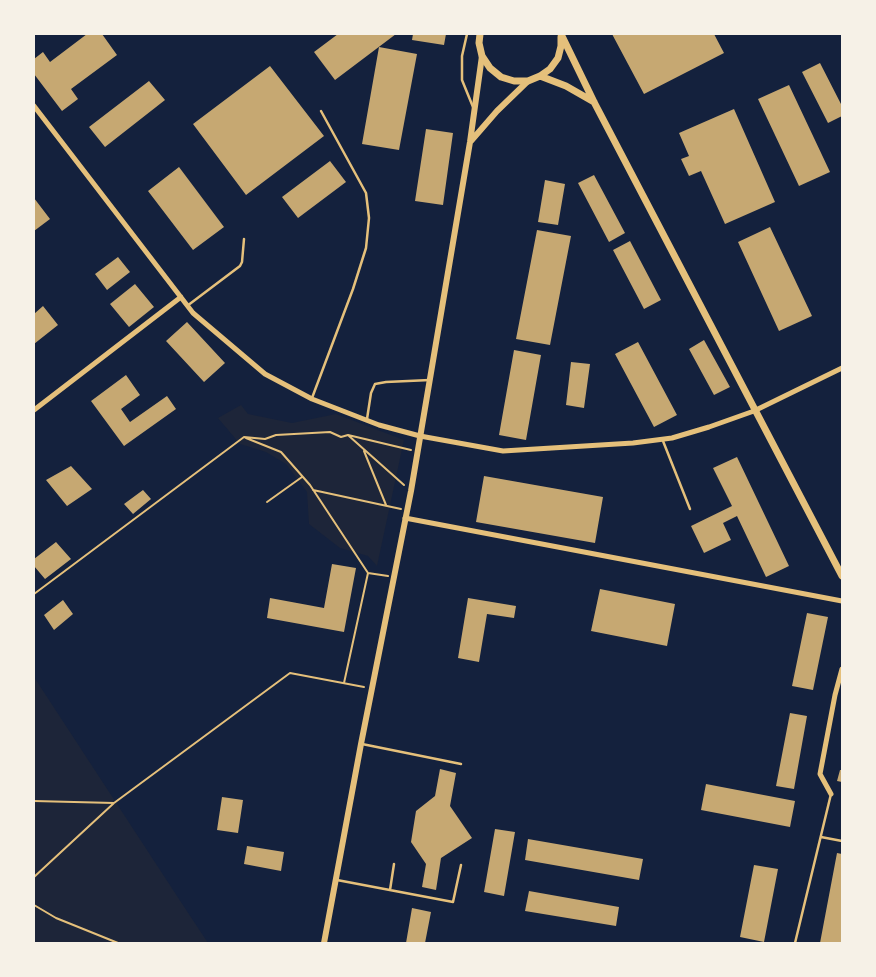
<!DOCTYPE html>
<html>
<head>
<meta charset="utf-8">
<style>
	body { margin:0 }
	#map { position:relative; width:876px; height:977px; overflow:hidden; background:#14213d; font-family:Bitter,serif }
	canvas { display:block }
	.frame { position:absolute; inset:0; border:35px solid #f6f1e7; pointer-events:none }
</style>
</head>
<body>
<div id="map">
<canvas width="876" height="977"></canvas>
<div class="frame"></div>
</div>
<script>
const ctx = document.querySelector('canvas').getContext('2d');
ctx.lineJoin = 'round';
function fillPath(path, color) {
  ctx.fillStyle = color;
  ctx.fill(path, 'evenodd');
}
function shape(rows) {
  const path = new Path2D();
  for (const r of rows) {
    path.moveTo(r[0], r[1]);
    for (let i = 2; i < r.length; i += 2) path.lineTo(r[i], r[i + 1]);
  }
  return path;
}
function stroke(path, color, width, dash) {
  ctx.strokeStyle = color;
  ctx.lineWidth = width;
  ctx.lineCap = dash ? 'butt' : 'round';
  ctx.setLineDash(dash || []);
  ctx.stroke(path);
}
fillPath(shape([
	[241,405,248,414,292,423,336,414,404,440,377,566,368,556,340,548,309,524,307,492,286,464,266,452,240,444,218,418],
	[34,677,177,896,208,943,34,943]
]), '#1d2539');
fillPath(shape([
	[87,34,102,34,117,55,71,89,78,99,62,111,34,74,34,59,43,52,50,62],
	[338,34,396,34,335,80,314,52],
	[413,34,446,34,444,45,412,40],
	[612,34,714,34,724,53,644,94],
	[379,47,417,54,399,150,362,144],
	[820,63,842,106,842,116,828,123,802,72],
	[270,66,324,136,246,195,193,124],
	[149,81,165,100,105,147,89,127],
	[789,85,830,172,799,186,758,99],
	[734,109,775,202,725,224,701,171,689,176,681,159,689,156,679,133],
	[426,129,453,133,443,205,415,201],
	[330,161,346,182,298,218,282,197],
	[179,167,224,227,193,250,148,191],
	[594,175,625,233,609,242,578,183],
	[545,180,565,184,558,225,538,222],
	[34,198,50,219,34,231],
	[770,227,812,316,779,331,738,242],
	[537,230,571,236,550,345,516,339],
	[630,241,661,300,644,309,613,250],
	[118,257,130,272,107,290,95,274],
	[135,284,154,307,129,327,110,304],
	[43,306,58,325,34,344,34,314],
	[187,322,225,363,204,382,166,341],
	[704,340,730,387,714,395,689,349],
	[638,342,677,415,654,427,615,354],
	[514,350,541,355,526,440,499,435],
	[571,362,590,364,584,408,566,405],
	[126,375,140,395,121,409,130,422,167,396,176,409,124,446,91,401],
	[737,457,789,566,766,577,737,516,723,523,731,540,704,553,691,526,732,506,713,468],
	[71,466,92,489,67,506,46,480],
	[484,476,603,497,595,543,476,522],
	[143,490,151,499,133,514,124,504],
	[56,542,71,559,45,579,34,566,34,559],
	[332,564,356,568,344,632,267,618,270,598,324,608],
	[600,589,675,604,667,646,591,631],
	[468,598,516,606,514,618,487,614,479,662,458,658],
	[63,600,73,614,54,630,44,615],
	[807,613,828,617,813,690,792,686],
	[790,713,807,716,794,789,776,786],
	[440,769,456,773,450,806,472,838,441,858,436,890,422,887,426,864,411,842,416,811,435,796],
	[840,770,842,770,842,782,837,781],
	[706,784,795,801,790,827,701,810],
	[222,797,243,800,238,833,217,830],
	[495,829,515,832,504,896,484,892],
	[528,839,643,859,639,880,525,860],
	[247,846,284,852,281,871,244,864],
	[837,853,842,854,842,943,820,943],
	[754,865,778,869,764,942,740,937],
	[529,891,619,907,616,926,525,911],
	[412,908,431,912,425,943,406,943]
]), '#c6a872');
stroke(shape([
	[349,436,404,485],
	[246,438,281,452,310,485,368,573,344,683],
	[364,451,386,505],
	[313,490,401,509],
	[267,502,302,477],
	[368,573,388,576],
	[34,594,244,437,265,439,276,435,330,432,341,437,348,435,411,450],
	[34,801,114,803],
	[34,877,114,803,290,673,364,687],
	[34,905,56,918,118,943]
]), '#e5c07b', 2);
stroke(shape([
	[467,34,462,56,462,80,473,107],
	[187,306,240,266,242,262,244,239],
	[312,398,353,289,366,248,369,218,366,193,321,111],
	[367,419,371,393,375,384,386,382,430,380],
	[663,441,690,509],
	[362,744,461,764],
	[821,837,842,841],
	[337,880,453,902,461,865],
	[390,890,394,864],
	[795,943,831,794]
]), '#e5c07b', 2.5);
stroke(shape([
	[34,106,193,313,265,374,312,399,379,425,420,436,503,451,633,443,672,438,709,427,754,411,842,368],
	[34,410,181,297],
	[405,518,842,601],
	[831,794,820,774,835,695,842,669]
]), '#e5c07b', 5);
stroke(shape([
	[471,141,497,111,528,81],
	[324,943,361,744,411,491,470,142,482,56]
]), '#e5c07b', 6);
stroke(shape([
	[480,34,479,43,482,56,490,68,501,77,514,81,528,81,540,76,550,69,558,58,561,46,561,37],
	[561,34,594,102,842,576],
	[540,76,566,86,594,102]
]), '#e5c07b', 7);
</script>
</body>
</html>
